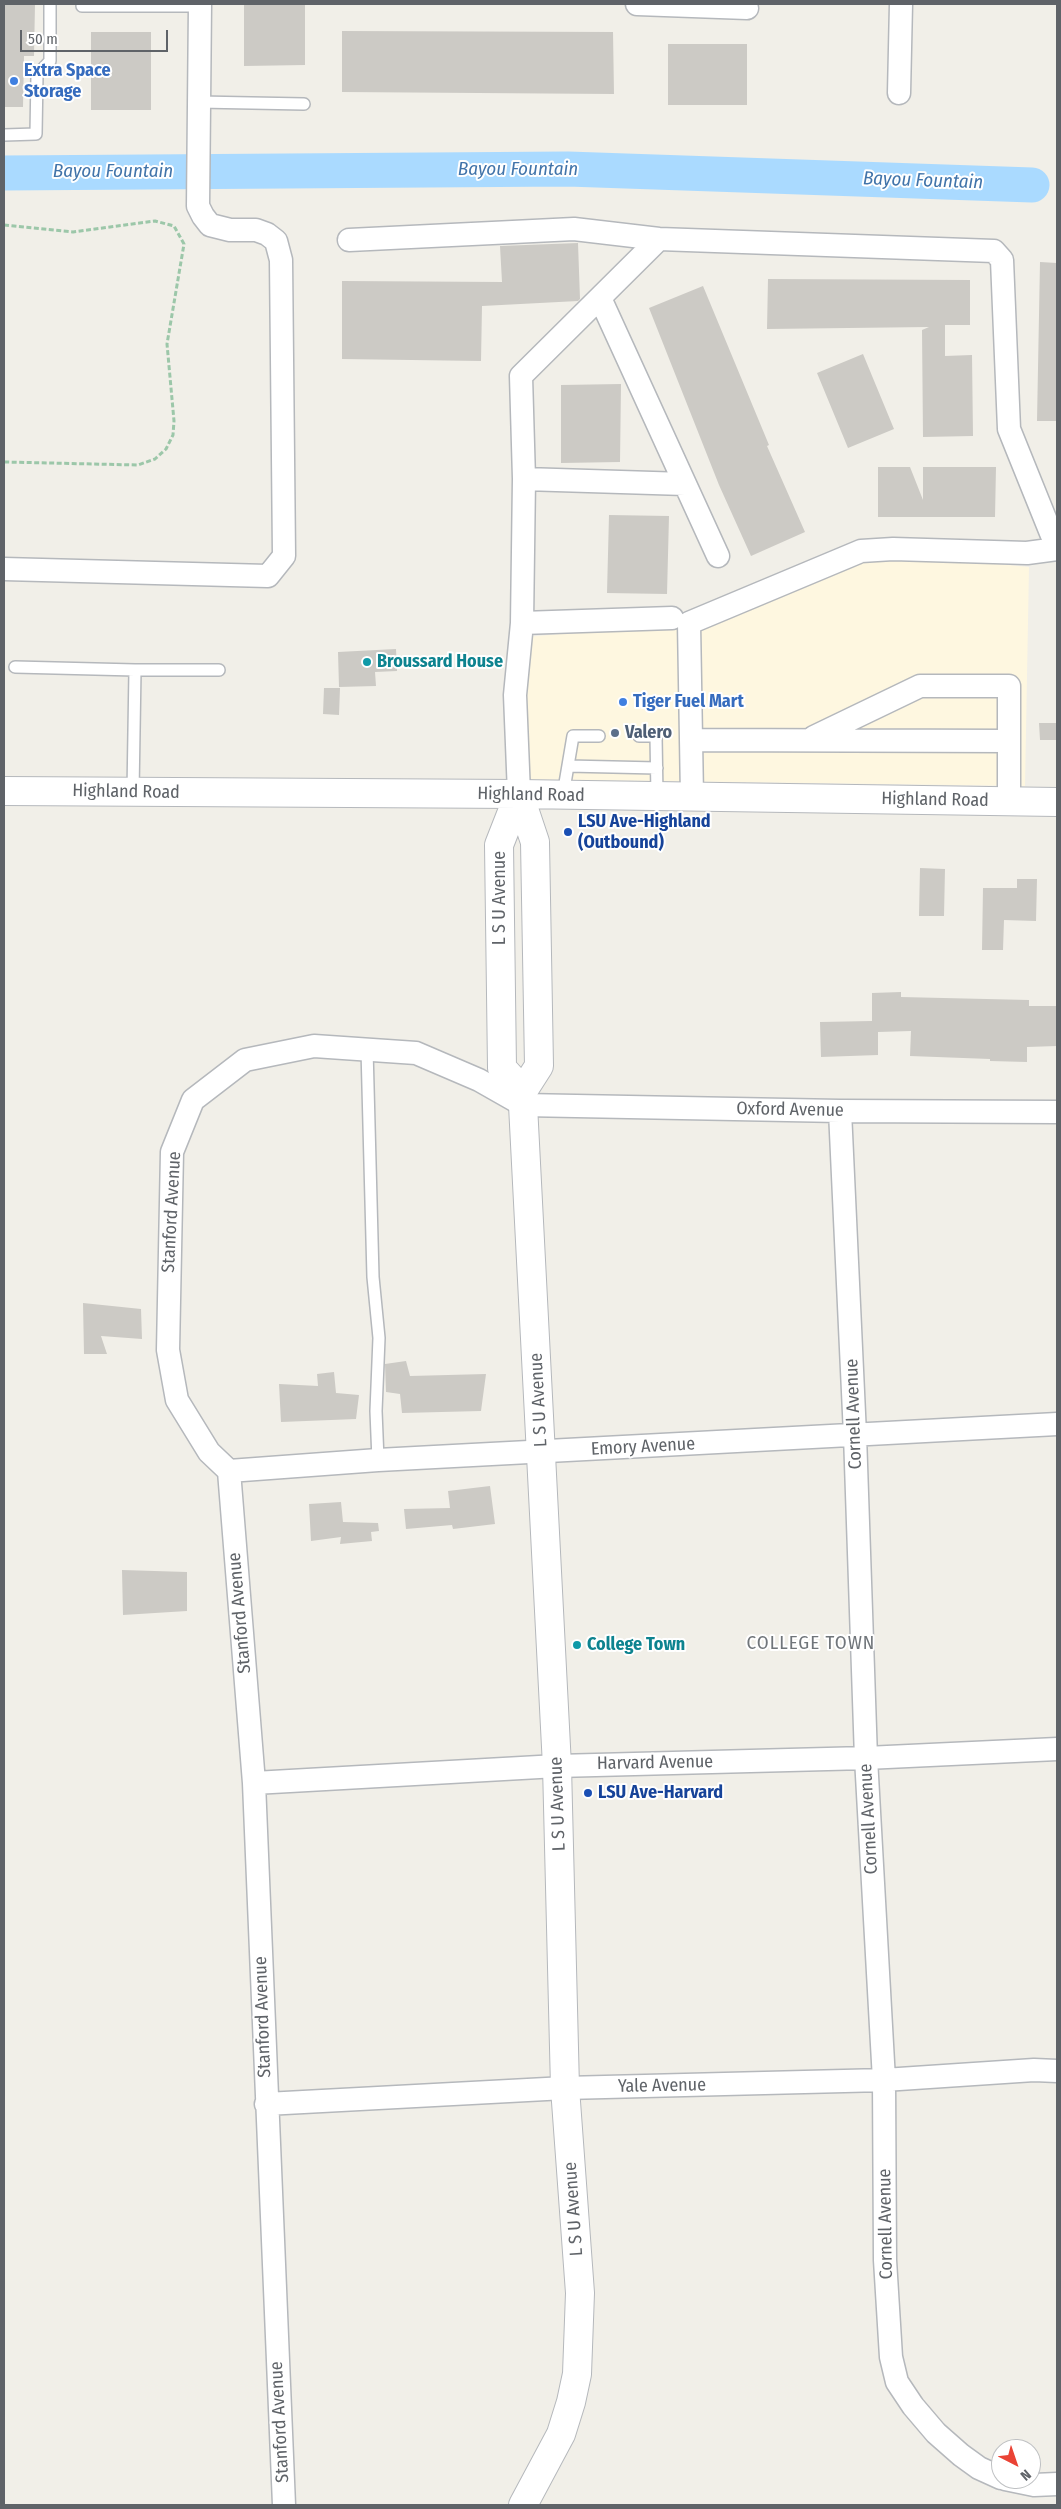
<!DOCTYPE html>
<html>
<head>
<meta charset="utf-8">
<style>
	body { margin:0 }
	#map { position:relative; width:1061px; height:2509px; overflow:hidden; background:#f1efe8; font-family:"Fira Sans Condensed",sans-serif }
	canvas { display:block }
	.frame { position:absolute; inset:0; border:5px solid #5f6368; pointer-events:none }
	.north { position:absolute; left:991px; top:2439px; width:50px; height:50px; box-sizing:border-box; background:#fff; border:1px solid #bfc1c3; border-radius:50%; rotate:139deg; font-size:14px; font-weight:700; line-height:20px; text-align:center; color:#5f6368 }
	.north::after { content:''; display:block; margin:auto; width:18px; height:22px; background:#ea4335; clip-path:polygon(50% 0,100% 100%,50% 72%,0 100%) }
	.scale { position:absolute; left:20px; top:30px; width:148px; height:22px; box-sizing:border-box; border:2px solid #5f6368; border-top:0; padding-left:6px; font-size:15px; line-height:18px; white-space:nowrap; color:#5f6368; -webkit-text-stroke:4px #fff; paint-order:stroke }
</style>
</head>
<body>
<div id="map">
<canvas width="1061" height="2509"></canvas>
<div class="frame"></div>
<div class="north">N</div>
<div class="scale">50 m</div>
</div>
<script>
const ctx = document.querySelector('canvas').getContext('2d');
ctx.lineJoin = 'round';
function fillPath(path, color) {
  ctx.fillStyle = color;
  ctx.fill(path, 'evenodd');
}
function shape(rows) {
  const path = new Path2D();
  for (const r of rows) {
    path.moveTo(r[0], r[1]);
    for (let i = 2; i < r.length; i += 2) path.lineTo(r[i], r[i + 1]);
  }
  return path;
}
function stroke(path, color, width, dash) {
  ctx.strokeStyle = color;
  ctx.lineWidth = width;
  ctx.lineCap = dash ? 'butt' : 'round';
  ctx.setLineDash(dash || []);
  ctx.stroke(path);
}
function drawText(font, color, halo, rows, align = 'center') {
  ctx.font = font + ' "Fira Sans Condensed",sans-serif';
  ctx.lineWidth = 4;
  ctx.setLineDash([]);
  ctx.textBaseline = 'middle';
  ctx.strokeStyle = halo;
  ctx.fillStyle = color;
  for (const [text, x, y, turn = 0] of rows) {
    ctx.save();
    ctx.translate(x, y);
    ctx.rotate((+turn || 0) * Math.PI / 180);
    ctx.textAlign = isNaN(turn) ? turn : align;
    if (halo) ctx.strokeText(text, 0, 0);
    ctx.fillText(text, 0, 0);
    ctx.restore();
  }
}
fillPath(shape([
	[861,551,1029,567,1025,786,518,779,526,637,689,623]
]), '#fef7e0');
stroke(shape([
	[4,173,568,169,1032,185]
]), '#aadaff', 35);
fillPath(shape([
	[4,4,35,4,34,56,24,56,23,107,4,107],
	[244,4,305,4,305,65,244,66],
	[342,31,613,32,614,94,342,92],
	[91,32,151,32,151,110,91,110],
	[668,44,747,44,747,105,668,105],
	[578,243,580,299,578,301,482,306,481,361,342,359,342,281,502,282,500,246],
	[1040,262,1057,263,1057,421,1037,421],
	[768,279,970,280,970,325,945,325,945,356,972,355,973,436,923,437,922,330,929,327,767,329],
	[703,286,769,445,767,446,805,532,751,556,719,485,649,308],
	[863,354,894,429,848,448,817,373],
	[621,384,620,462,561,463,561,385],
	[878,467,910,467,923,500,923,467,996,467,995,517,878,517],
	[609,515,669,516,667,594,607,593],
	[396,649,397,671,375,672,376,686,339,687,338,652],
	[324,688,340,688,339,715,323,714],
	[1039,723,1057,723,1057,740,1040,740],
	[920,868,945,869,944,916,919,916],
	[1017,879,1037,879,1036,921,1004,920,1003,950,982,950,983,888,1017,888],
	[901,992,901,997,1029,1000,1029,1006,1057,1006,1057,1046,1027,1047,1027,1062,990,1061,990,1059,910,1056,911,1031,878,1032,878,1055,821,1057,820,1022,872,1021,872,993],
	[83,1303,141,1309,142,1339,101,1336,107,1354,84,1354],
	[406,1361,410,1376,486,1374,481,1411,402,1413,400,1394,386,1392,385,1364],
	[334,1372,336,1393,359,1395,356,1419,281,1422,279,1384,318,1386,317,1374],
	[490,1486,495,1524,453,1529,452,1525,406,1529,404,1509,450,1508,448,1491],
	[341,1502,343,1522,378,1523,379,1531,371,1532,372,1541,340,1544,341,1537,311,1541,309,1504],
	[122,1570,187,1572,187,1611,123,1615]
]), '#cccac5');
const service = shape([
	[82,6,200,6],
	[199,102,304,104],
	[4,135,36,134,37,75,50,61,50,4],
	[15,667,135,670],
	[639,736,656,736,657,796],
	[568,766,657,768],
	[133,792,135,670,219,670],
	[563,795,573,736,599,736],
	[367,1049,373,1277,379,1338,376,1411,378,1460]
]);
const minor = shape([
	[637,4,747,8],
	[899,93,901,4],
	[659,239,521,376,524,479,522,623,672,618],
	[349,240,574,229,659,239,994,251,1002,260,1009,429,1057,548],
	[600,298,718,556],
	[524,479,685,484],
	[4,569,268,576,284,556,281,260,276,241,267,234,256,230,230,230,210,225,203,216,198,206,200,4],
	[814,737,920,686,1009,686,1009,741],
	[691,740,1009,741,1009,801],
	[519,794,515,695,522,623],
	[692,797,689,623,861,551,893,549,1027,553,1057,549],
	[840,1111,855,1435,866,1758,884,2080,885,2260,891,2357,897,2382,913,2406,936,2433,961,2455,979,2468,1001,2478],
	[229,1471,378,1460,1057,1424],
	[254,1783,557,1766,866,1758,1057,1749],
	[266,2104,565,2088,884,2080,1034,2070,1057,2071],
	[1005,2479,1034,2485,1057,2484],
	[284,2505,254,1783,229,1471,209,1452,177,1400,168,1350,172,1152,193,1100,245,1060,314,1046,416,1053,479,1080,523,1105,840,1111,1057,1112]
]);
const tertiary = shape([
	[4,791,519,794,1057,802],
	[519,794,535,842,539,1066,523,1091,523,1105,557,1766,565,2088,580,2293,577,2374,571,2402,561,2434,523,2505],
	[519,794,499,845,502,1068,523,1091]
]);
stroke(service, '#b5b8bc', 14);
stroke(minor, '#b5b8bc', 25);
stroke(tertiary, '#b5b8bc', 30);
stroke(shape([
	[4,225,73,232,155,221,174,226,184,244,167,344,174,421,173,435,166,449,155,459,138,465,4,462]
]), '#9cc7a9', 3, [5, 2.5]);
stroke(service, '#fff', 11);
stroke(minor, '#fff', 22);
stroke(tertiary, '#fff', 28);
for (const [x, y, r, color] of [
	[14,81,5,"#3f7fe0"],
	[367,662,5,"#0f9aa8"],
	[623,702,5,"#3f7fe0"],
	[615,733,5,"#5c6f8a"],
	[568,832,5,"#1a4fb4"],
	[577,1645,5,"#0f9aa8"],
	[588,1793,5,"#1a4fb4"]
]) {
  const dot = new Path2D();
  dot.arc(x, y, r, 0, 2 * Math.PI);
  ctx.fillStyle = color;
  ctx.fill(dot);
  stroke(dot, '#fff', 2);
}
drawText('bold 18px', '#366cbe', '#fff', [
	["Extra Space",24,71],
	["Storage",24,92],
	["Tiger Fuel Mart",633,702]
], 'left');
drawText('bold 18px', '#0d838f', '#fff', [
	["Broussard House",377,662],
	["College Town",587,1645]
], 'left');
drawText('bold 18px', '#4e5e75', '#fff', [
	["Valero",625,733]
], 'left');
drawText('18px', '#5f6368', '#fff', [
	["Highland Road",126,792,1],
	["Highland Road",531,795,1],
	["Highland Road",935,800,1],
	["L S U Avenue",500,898,-90],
	["Oxford Avenue",790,1110,1],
	["Stanford Avenue",172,1212,-87],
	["L S U Avenue",539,1400,-93],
	["Cornell Avenue",854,1414,-92],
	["Emory Avenue",643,1447,-3],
	["Stanford Avenue",240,1613,-95],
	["Harvard Avenue",655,1763,-1],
	["L S U Avenue",558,1804,-92],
	["Cornell Avenue",869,1819,-93],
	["Stanford Avenue",263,2017,-92],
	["Yale Avenue",662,2086,-1],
	["L S U Avenue",574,2209,-94],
	["Cornell Avenue",886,2224,-91],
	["Stanford Avenue",280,2422,-93]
]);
drawText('bold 18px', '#164399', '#fff', [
	["LSU Ave-Highland",578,822],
	["(Outbound)",578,843],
	["LSU Ave-Harvard",598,1793]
], 'left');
drawText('italic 19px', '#4174aa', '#fff', [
	["Bayou Fountain",518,170],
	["Bayou Fountain",113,172],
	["Bayou Fountain",923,181,2]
]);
ctx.letterSpacing = '1px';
drawText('19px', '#70757a', '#fff', [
	["COLLEGE TOWN",811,1644]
]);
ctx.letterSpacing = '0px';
</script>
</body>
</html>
